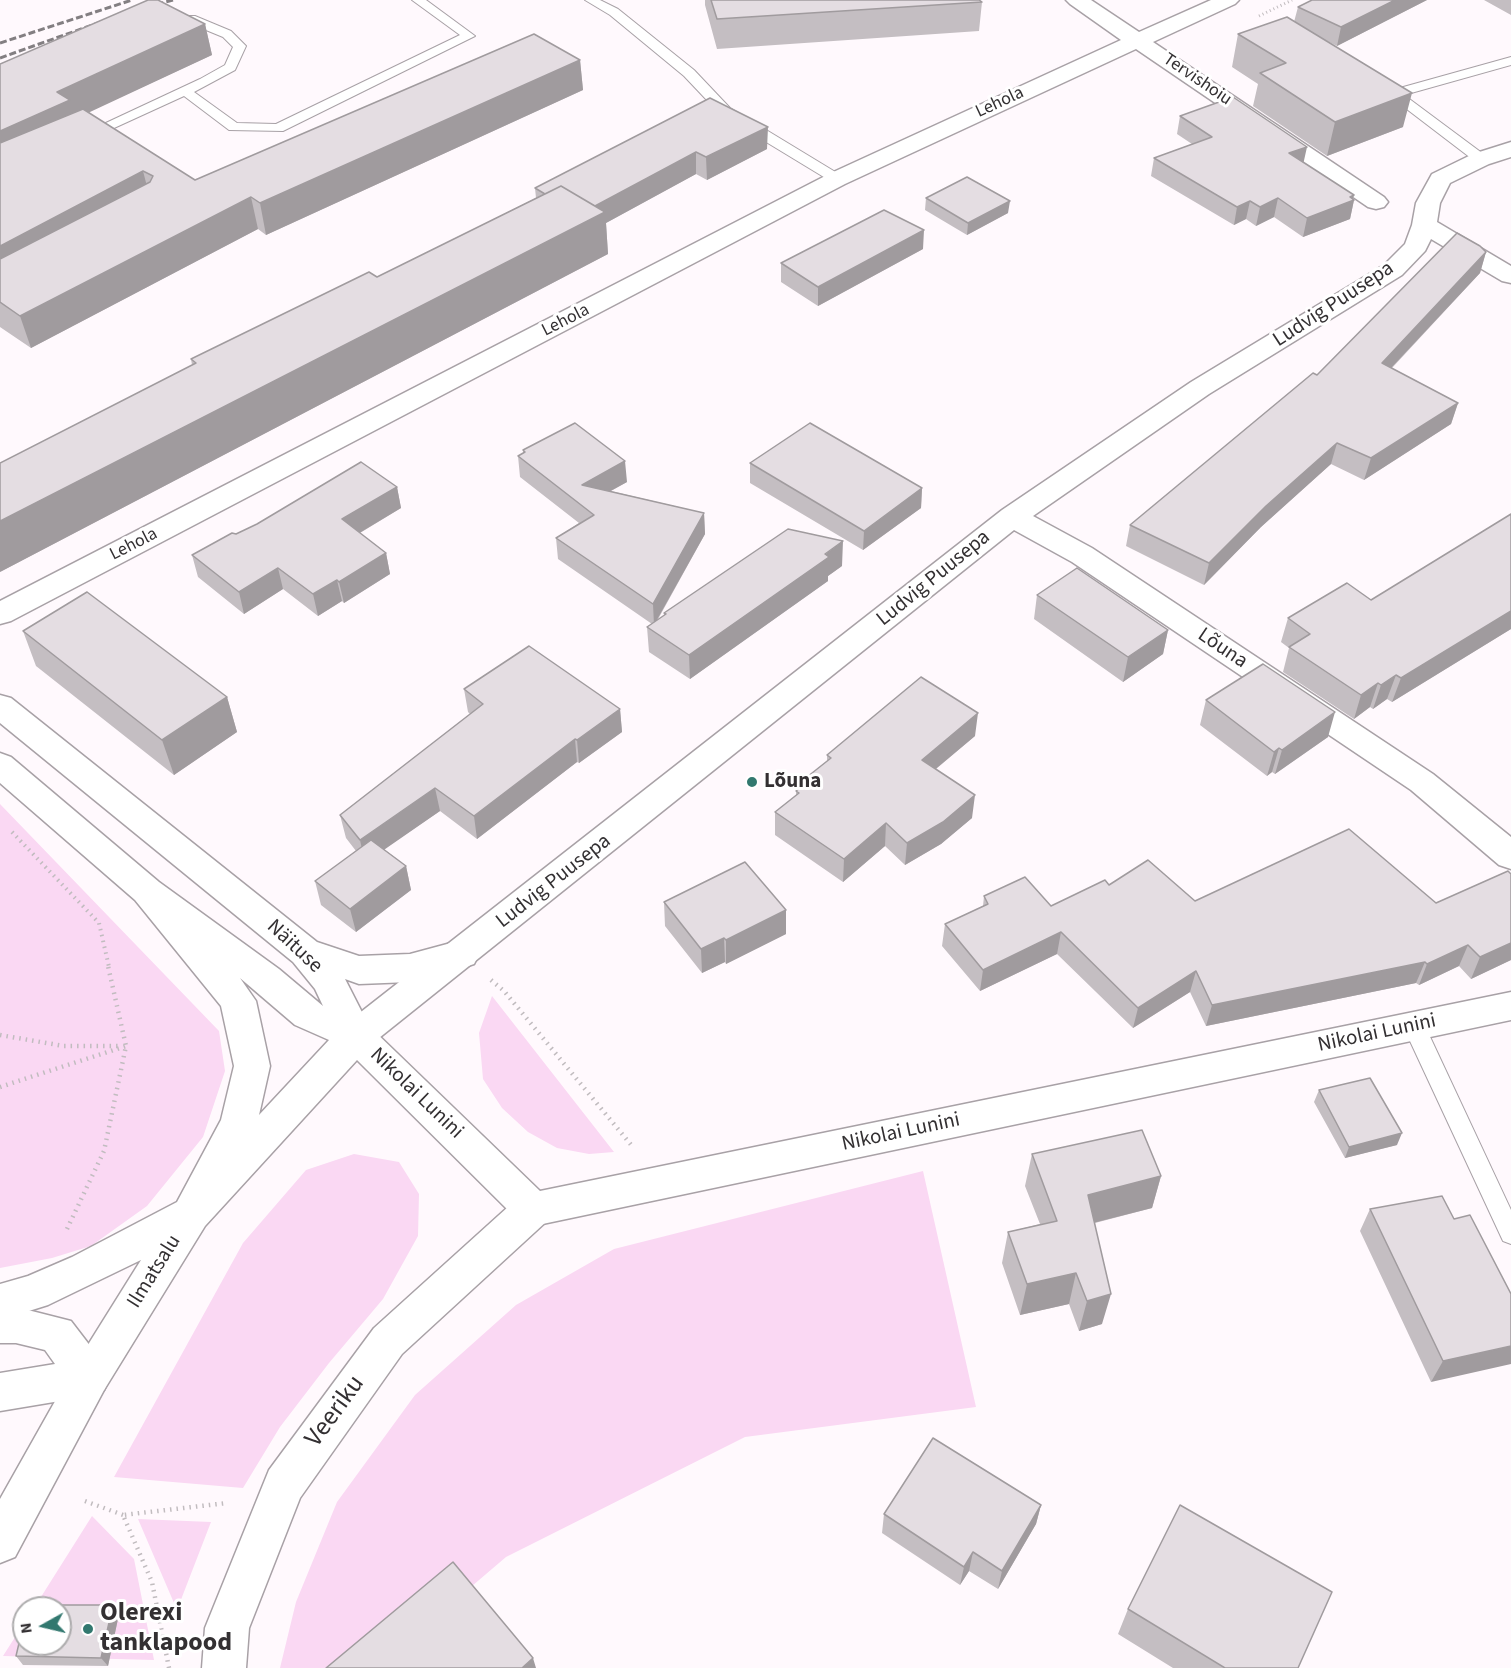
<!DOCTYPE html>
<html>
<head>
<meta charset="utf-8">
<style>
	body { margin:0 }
	#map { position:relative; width:1511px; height:1668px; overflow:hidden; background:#fff9fd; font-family:"Source Sans 3",sans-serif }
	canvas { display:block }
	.north { position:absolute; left:12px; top:1596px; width:60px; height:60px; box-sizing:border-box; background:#fff; border:2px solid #adacad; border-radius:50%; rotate:262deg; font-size:16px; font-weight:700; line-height:24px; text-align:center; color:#333032 }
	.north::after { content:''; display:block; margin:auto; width:21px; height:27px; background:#32786f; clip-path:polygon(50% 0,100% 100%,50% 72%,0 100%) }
</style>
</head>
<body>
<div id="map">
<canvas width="1511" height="1668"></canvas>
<div class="north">N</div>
</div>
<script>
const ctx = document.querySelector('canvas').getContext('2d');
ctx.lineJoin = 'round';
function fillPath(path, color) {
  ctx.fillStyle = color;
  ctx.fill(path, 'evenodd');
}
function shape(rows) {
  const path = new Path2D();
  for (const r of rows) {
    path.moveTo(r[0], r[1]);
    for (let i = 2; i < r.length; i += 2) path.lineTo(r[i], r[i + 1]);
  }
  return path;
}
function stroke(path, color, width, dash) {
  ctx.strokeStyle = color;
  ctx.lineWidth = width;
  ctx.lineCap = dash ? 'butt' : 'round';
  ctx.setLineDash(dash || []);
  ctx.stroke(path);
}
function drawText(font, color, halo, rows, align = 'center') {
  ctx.font = font + ' "Source Sans 3",sans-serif';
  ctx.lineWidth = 6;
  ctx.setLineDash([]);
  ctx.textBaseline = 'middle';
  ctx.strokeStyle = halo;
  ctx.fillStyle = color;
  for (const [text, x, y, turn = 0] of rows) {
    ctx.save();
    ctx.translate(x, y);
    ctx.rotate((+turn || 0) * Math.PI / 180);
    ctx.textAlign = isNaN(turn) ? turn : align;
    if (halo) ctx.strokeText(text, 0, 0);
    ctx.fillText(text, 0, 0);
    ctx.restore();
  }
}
fillPath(shape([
	[0,804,219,1031,225,1071,203,1137,147,1206,91,1246,52,1258,0,1268],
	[492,996,614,1152,589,1154,557,1148,528,1132,502,1108,483,1079,479,1033],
	[354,1154,399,1162,419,1194,418,1236,383,1299,329,1363,280,1427,243,1488,114,1477,243,1243,306,1170],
	[923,1171,976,1407,745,1437,506,1557,376,1668,280,1668,296,1602,337,1502,415,1395,516,1305,614,1249],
	[92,1516,134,1559,154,1660,3,1656,24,1623,24,1644,60,1644,60,1608,34,1608],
	[138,1519,211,1522,177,1610]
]), '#fad8f3');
const service = shape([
	[412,0,426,0,475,36,283,131,229,130,184,96,90,139,80,139,78,136,200,79,225,65,233,47,223,37,189,23,176,22,174,19,176,16,195,16,231,31,246,46,235,70,194,92,237,123,276,124,460,35,412,0],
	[585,0,600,0,618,9,694,70,730,108,842,176,844,179,842,182,832,182,720,114,684,76,610,15,585,0],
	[1511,57,1511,65,1404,95,1486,156,1488,159,1486,162,1476,162,1387,94,1389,91,1511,57],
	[1414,1017,1421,1020,1425,1026,1511,1210,1511,1244,1503,1241,1403,1026,1407,1020,1414,1017]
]);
const minor = shape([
	[1066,0,1091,0,1139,32,1211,0,1239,0,1235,4,1153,42,1384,197,1388,202,1384,207,1376,209,1368,207,1136,49,845,184,11,621,0,624,0,601,829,174,1121,40,1070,4,1066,0],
	[1511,142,1511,157,1489,164,1450,183,1440,203,1437,222,1511,266,1511,283,1502,281,1431,239,1425,251,1402,275,1209,394,1033,516,1092,548,1433,774,1511,837,1511,869,1499,865,1411,790,1072,562,1014,530,369,1046,356,1051,343,1046,338,1036,343,1026,1002,510,1191,382,1384,265,1405,244,1412,225,1416,203,1432,174,1473,154,1511,142],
	[533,1192,547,1197,552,1209,547,1221,402,1354,300,1498,249,1628,246,1668,202,1668,205,1628,269,1470,374,1328,519,1197,533,1192],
	[0,1307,16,1307,71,1321,104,1364,110,1377,104,1390,90,1396,0,1411,0,1373,55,1364,45,1350,16,1343,0,1343,0,1307]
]);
const tertiary = shape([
	[0,695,11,698,317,942,359,956,410,954,462,940,474,944,479,954,474,964,462,968,410,982,359,984,345,979,369,1026,540,1191,1511,992,1511,1020,533,1226,519,1221,357,1060,205,1226,104,1390,15,1557,0,1563,0,1499,76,1364,141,1260,48,1305,0,1320,0,1284,28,1276,72,1257,177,1202,221,1120,234,1066,221,1006,135,900,0,783,0,753,11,757,159,882,279,969,323,1006,315,989,293,962,0,723,0,695],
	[240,978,295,1025,329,1040,259,1115,270,1066,256,1001,240,978]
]);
stroke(service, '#a8a1a6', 2);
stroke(minor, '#a8a1a6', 3);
stroke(tertiary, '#a8a1a6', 3);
stroke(shape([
	[1259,16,1292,0]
]), '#c1bcbf', 3, [1, 3]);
stroke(shape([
	[12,832,99,923,109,967]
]), '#c1bcbf', 4, [1.5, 4.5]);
stroke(shape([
	[491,980,504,991,632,1146],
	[0,1035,64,1046,122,1046],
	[0,1087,126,1046],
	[67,1229,104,1151,126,1046,108,966],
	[85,1501,123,1515],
	[169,1668,152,1582,123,1515,227,1503]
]), '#c1bcbf', 4.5, [1.5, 5]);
fillPath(service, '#fff');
fillPath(minor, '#fff');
fillPath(tertiary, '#fff');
stroke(shape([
	[147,7,173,0],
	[0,43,132,0],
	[0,58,109,19]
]), '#837f82', 3, [7, 3]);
fillPath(shape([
	[705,0,979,0,982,2,979,31,717,49,705,5],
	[1427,0,1337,46,1325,40,1403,127,1327,156,1253,106,1258,84,1232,67,1238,34,1294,22,1298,7],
	[1484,0,1511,0,1511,15],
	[205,24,212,55,88,112,195,180,580,60,583,90,266,235,258,229,31,348,0,327,0,64],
	[710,98,767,149,707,180,696,174,606,223,608,254,0,572,192,365,191,359,377,277,536,198,535,188],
	[1180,116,1303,163,1354,195,1353,199,1354,200,1350,219,1303,237,1274,217,1256,226,1246,219,1234,225,1151,176,1154,158,1192,144,1177,134],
	[926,198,1008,213,967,235,925,210],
	[923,249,818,306,781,282,781,263],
	[1486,252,1480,273,1392,368,1458,403,1451,424,1364,480,1331,464,1261,527,1204,585,1126,546,1130,525,1317,375],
	[523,450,627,482,611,491,704,513,705,534,657,621,664,616,664,613,842,566,828,576,828,581,690,679,649,652,647,627,652,624,558,559,556,538,579,523,520,477,518,456,523,453],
	[750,463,922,488,921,508,863,550,750,483],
	[397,487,401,508,360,533,386,553,390,574,344,603,342,601,318,616,283,589,244,614,198,577,192,555,236,534],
	[1511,514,1511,629,1392,702,1387,699,1373,709,1370,707,1354,719,1283,672,1289,648,1281,642,1288,618,1371,600],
	[1037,595,1168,630,1163,654,1123,682,1034,619],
	[23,631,227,697,237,732,174,775,36,666],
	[464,689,620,709,622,732,579,763,577,762,477,839,440,811,384,849,406,866,411,890,356,932,321,905,315,881,356,851,346,838,340,815,470,714,468,712],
	[1206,700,1328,737,1275,774,1272,772,1267,776,1200,725],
	[975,736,936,769,972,818,941,844,905,865,885,846,843,882,775,835,775,812,796,795,796,791,807,782,807,777,827,761,827,755],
	[1511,874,1511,960,1471,979,1459,966,1419,985,1416,983,1206,1026,1190,992,1133,1028,1057,954,980,991,942,946,945,924,983,906,984,896,1051,906,1109,885,1195,901,1436,903],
	[664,902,786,910,786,934,726,964,725,962,702,973,665,926],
	[1319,1090,1397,1145,1345,1158,1314,1102],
	[1032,1154,1161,1176,1152,1208,1095,1223,1102,1324,1079,1331,1069,1304,1020,1315,1002,1263,1008,1232,1040,1224,1025,1186],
	[1370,1209,1454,1219,1511,1294,1431,1382,1360,1231],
	[1041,1505,1036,1524,998,1589,969,1571,960,1585,882,1533,884,1514],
	[1128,1609,1298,1668,1173,1668,1118,1634],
	[119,1614,108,1666,23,1665,16,1656]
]), '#c4bec2');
fillPath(shape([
	[1395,0,1427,0,1337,46,1341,27],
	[205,24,212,55,75,119,0,167,0,131,57,92],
	[580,60,583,90,266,235,260,203],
	[1412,93,1403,127,1327,156,1335,122],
	[768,127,767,149,707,180,706,157],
	[1307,147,1303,165,1289,153],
	[696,152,696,174,606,223,608,254,0,572,0,521],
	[143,171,151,202,0,283,0,246],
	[1354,195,1352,201,1354,200,1350,219,1303,237,1307,218],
	[251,197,258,229,31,348,20,316],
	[1278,198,1274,217,1256,226,1260,207],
	[1010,201,1008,213,967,235,968,223],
	[1250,201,1246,219,1234,225,1237,207],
	[924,230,923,249,818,306,818,287],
	[1486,252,1480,273,1376,384,1382,363],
	[1458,403,1451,424,1364,480,1371,458],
	[1337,443,1331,464,1261,527,1204,585,1209,563,1266,506],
	[625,461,627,482,583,506,582,485],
	[397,487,401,508,346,541,342,519],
	[922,488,921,508,863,550,864,531],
	[704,513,705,534,654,625,653,604],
	[843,541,842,566,828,576,828,581,690,679,689,655],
	[386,553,390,574,344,603,339,582],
	[278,568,283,589,244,614,239,592],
	[337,580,342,601,318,616,313,594],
	[1511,611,1511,629,1392,702,1401,678],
	[1168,630,1163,654,1123,682,1128,657],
	[1396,675,1387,699,1373,709,1381,685],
	[1378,683,1370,707,1354,719,1361,695],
	[227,697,237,732,174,775,162,740],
	[620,709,622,732,579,763,577,740],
	[1335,712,1328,737,1275,774,1282,750],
	[978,713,975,736,920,782,922,760],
	[575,739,577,762,477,839,474,816],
	[1279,748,1272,772,1267,776,1274,752],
	[435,788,440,811,365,863,360,840],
	[975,795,972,818,941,844,905,865,907,843],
	[886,823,885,846,843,882,844,859],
	[406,866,411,890,356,932,350,909],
	[786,910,786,934,726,964,726,940],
	[1061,932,1057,954,980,991,983,970],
	[724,938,725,962,702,973,701,949],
	[1511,943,1511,960,1471,979,1480,957],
	[1468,945,1459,966,1419,985,1427,964],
	[1425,962,1416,983,1206,1026,1212,1005],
	[1196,971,1190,992,1133,1028,1138,1008],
	[1402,1133,1397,1145,1345,1158,1349,1147],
	[1161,1176,1152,1208,1081,1226,1088,1195],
	[1076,1273,1069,1304,1020,1315,1027,1284],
	[1111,1294,1102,1324,1079,1331,1087,1301],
	[1511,1346,1511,1364,1431,1382,1443,1361],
	[1041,1505,1036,1524,998,1589,1002,1571],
	[973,1552,969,1571,960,1585,964,1567],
	[113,1605,119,1614,108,1666,101,1658],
	[533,1658,536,1668,522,1668]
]), '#a09b9e');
const building = shape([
	[148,0,158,0,205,24,57,92,70,100,0,131,0,64,148,0],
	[711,0,979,0,982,2,717,19,711,0],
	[1312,0,1395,0,1341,27,1298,7,1312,0],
	[1287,17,1412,93,1335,122,1260,73,1286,63,1238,34,1287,17],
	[534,34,580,60,260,203,251,197,20,316,0,302,0,259,150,182,153,176,143,171,0,246,0,143,83,109,195,180,534,34],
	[1233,97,1307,147,1289,153,1354,195,1350,197,1354,200,1307,218,1278,198,1260,207,1250,201,1237,207,1154,158,1212,137,1180,116,1233,97],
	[710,98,768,127,706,157,696,152,595,206,561,186,545,194,535,188,710,98],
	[967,177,1010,201,968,223,926,198,967,177],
	[561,186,605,212,0,521,0,463,196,363,191,359,369,272,377,277,561,186],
	[884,210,924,230,818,287,781,263,884,210],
	[1457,233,1480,246,1486,252,1382,363,1458,403,1371,458,1337,443,1266,506,1209,563,1130,525,1313,373,1317,375,1457,233],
	[575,423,625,461,582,485,704,513,653,604,556,538,594,515,518,456,525,452,523,450,575,423],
	[810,423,922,488,864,531,750,463,810,423],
	[361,462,397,487,342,519,386,553,339,582,337,580,313,594,278,568,239,592,192,555,232,533,236,534,257,524,361,462],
	[1511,514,1511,611,1401,678,1396,675,1381,685,1378,683,1361,695,1289,647,1310,634,1288,618,1347,583,1371,600,1511,514],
	[788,529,843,541,825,554,829,557,689,655,647,627,666,614,664,613,788,529],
	[1077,568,1168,630,1128,657,1037,595,1077,568],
	[87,592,227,697,162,740,23,631,87,592],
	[529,646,620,709,577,740,575,739,474,816,435,788,360,840,340,815,483,704,464,689,529,646],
	[1263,664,1335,712,1282,750,1279,748,1274,752,1206,700,1263,664],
	[921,677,978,713,922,760,975,795,943,822,907,843,886,823,844,859,775,812,799,793,796,791,811,779,807,777,831,758,827,755,921,677],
	[1349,829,1436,903,1508,871,1511,874,1511,943,1480,957,1468,945,1427,964,1425,962,1212,1005,1196,971,1138,1008,1061,932,983,970,945,924,988,904,984,896,1025,877,1051,906,1105,880,1109,885,1148,860,1195,901,1349,829],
	[371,840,406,866,350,909,315,881,371,840],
	[745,862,786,910,726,940,724,938,701,949,664,902,745,862],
	[1370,1078,1402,1133,1349,1147,1319,1090,1370,1078],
	[1142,1130,1161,1176,1088,1195,1111,1294,1087,1301,1076,1273,1027,1284,1008,1232,1057,1221,1032,1154,1142,1130],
	[1442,1196,1454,1219,1470,1215,1511,1294,1511,1346,1443,1361,1370,1209,1442,1196],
	[933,1438,1041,1505,1002,1571,973,1552,964,1567,884,1514,933,1438],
	[1180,1505,1332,1592,1298,1668,1225,1668,1128,1609,1180,1505],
	[453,1562,533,1658,522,1668,326,1668,453,1562],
	[28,1605,113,1605,101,1658,16,1656,24,1622,24,1644,60,1644,60,1608,27,1608,28,1605]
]);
fillPath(building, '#e4dde2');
stroke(building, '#a09b9e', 1.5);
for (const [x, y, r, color] of [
	[752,782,6,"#32786f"],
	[88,1629,6,"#32786f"]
]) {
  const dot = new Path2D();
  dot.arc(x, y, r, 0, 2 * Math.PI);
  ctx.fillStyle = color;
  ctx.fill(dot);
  stroke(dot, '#fff', 2);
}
drawText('18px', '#333032', '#fff', [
	["Tervishoiu",1197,80,34],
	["Lehola",1000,103,-25],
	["Lehola",566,321,-27],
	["Lehola",134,545,-27]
]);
drawText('21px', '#333032', '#fff', [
	["Ludvig Puusepa",1334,305,-33],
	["Ludvig Puusepa",934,579,-39],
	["Lõuna",1222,649,34],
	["Ludvig Puusepa",554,882,-38],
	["Näituse",294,947,43],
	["Nikolai Lunini",1377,1034,-12],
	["Nikolai Lunini",416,1094,44],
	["Nikolai Lunini",901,1133,-12],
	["Ilmatsalu",155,1272,-58]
]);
drawText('bold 21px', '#333032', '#fff', [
	["Lõuna",764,782]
], 'left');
drawText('26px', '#333032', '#fff', [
	["Veeriku",336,1412,-54]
]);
drawText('bold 26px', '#333032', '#fff', [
	["Olerexi",100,1614],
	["tanklapood",100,1644]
], 'left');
</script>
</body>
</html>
